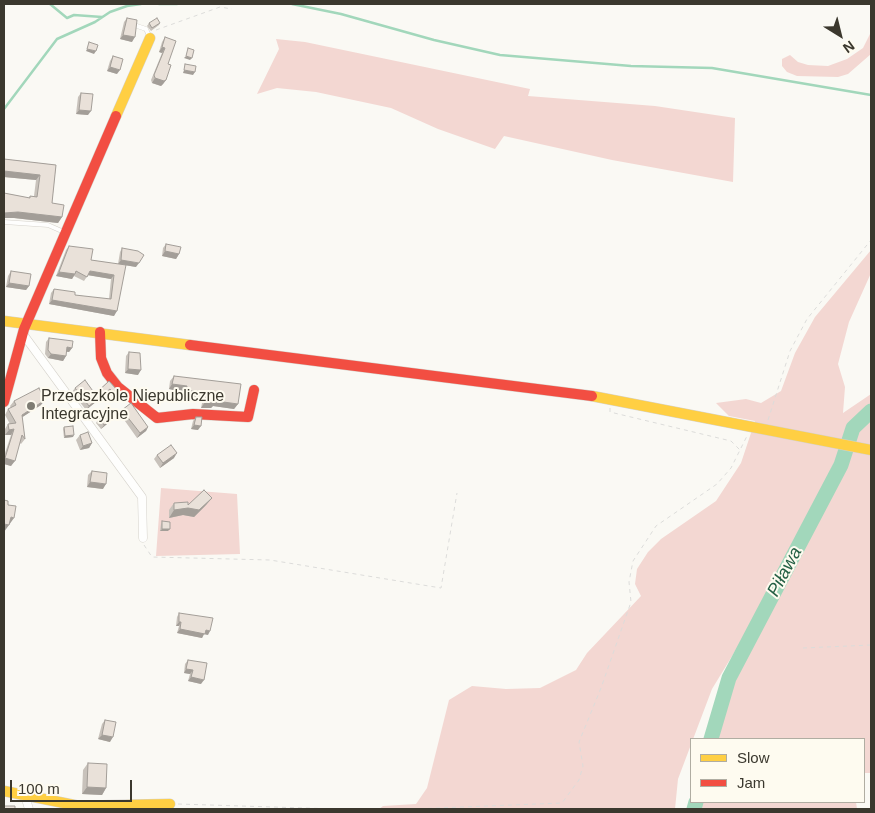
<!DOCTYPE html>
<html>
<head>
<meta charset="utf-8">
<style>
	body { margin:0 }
	#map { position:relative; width:875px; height:813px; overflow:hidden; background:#faf9f4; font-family:Arial,sans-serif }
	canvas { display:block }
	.frame { position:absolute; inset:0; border:5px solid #3b382e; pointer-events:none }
	.legend { position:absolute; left:690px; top:738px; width:175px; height:65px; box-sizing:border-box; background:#fefbf0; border:1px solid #b0ada2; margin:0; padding:6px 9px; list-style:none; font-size:15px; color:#3b382e }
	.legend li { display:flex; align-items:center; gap:10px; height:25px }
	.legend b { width:25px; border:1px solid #b0ada2 }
	.north { position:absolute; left:815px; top:10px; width:50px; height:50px; -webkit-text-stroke:4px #fefbf0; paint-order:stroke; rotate:144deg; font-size:14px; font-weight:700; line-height:20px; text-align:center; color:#3b382e }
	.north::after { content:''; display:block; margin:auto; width:18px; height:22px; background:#3b382e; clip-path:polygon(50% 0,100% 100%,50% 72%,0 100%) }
	.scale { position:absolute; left:10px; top:780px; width:122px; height:22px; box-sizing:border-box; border:2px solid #3b382e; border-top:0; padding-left:6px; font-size:15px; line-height:18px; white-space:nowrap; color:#3b382e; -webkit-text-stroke:4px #fefbf0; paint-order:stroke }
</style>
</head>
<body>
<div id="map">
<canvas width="875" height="813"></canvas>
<div class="frame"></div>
<ul class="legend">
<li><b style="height:6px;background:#ffcf43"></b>Slow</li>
<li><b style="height:6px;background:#f24e42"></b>Jam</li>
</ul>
<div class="north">N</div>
<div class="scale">100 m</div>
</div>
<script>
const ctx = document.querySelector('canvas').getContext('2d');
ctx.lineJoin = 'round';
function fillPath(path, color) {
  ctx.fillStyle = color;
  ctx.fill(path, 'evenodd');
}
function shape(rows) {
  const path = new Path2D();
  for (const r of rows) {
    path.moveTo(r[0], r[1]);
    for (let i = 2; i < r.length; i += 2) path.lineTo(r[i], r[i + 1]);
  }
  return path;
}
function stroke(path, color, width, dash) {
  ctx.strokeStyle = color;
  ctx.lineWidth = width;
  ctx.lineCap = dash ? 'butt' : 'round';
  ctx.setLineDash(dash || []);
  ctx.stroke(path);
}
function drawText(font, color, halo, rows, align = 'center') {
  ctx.font = font + ' Arial,sans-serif';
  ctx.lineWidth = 4;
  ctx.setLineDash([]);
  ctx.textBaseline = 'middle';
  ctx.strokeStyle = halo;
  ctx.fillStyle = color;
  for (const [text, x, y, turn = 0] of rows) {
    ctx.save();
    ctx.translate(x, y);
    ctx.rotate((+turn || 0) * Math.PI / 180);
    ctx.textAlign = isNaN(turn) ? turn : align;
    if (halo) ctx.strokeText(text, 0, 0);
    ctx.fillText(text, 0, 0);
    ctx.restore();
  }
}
fillPath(shape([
	[871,32,871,54,848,74,838,77,797,76,787,72,782,66,782,59,790,55,798,62,808,65,828,66,847,59,863,48],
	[276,39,305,42,530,89,528,96,655,106,735,118,733,182,612,160,504,136,495,149,438,129,391,108,316,92,277,88,257,94,279,49],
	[871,250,871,273,849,322,838,364,845,387,843,413,871,394,871,773,864,773,864,739,711,739,729,678,841,465,834,463,784,562,740,643,712,689,678,779,675,809,379,809,383,806,416,804,427,788,449,700,472,686,506,689,540,688,576,670,587,653,641,596,635,584,637,569,648,552,661,539,716,501,741,463,755,421,729,416,716,403,746,399,761,403,781,391,795,353,815,317],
	[161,488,237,494,240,554,156,556],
	[696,802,856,802,857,809,694,809]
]), '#f3d7d2');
stroke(shape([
	[50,4,67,18,74,15,102,17],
	[159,4,177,4],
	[292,4,341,14,434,40,500,55,631,66,712,68,871,95],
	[4,109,57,39,95,22,110,12,127,6,141,4]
]), '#a2d7bb', 2.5);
stroke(shape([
	[711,739,729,678,841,465,853,428,871,411],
	[694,809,696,802]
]), '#a2d7bb', 15);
const lane = shape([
	[137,26,146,29,150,38],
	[4,222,48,225,64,232]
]);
const street = shape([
	[23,334,142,497,143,538],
	[25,796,29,809]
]);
const slow = shape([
	[116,116,150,38],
	[4,321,190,345],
	[592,396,871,450],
	[4,791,79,806,170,804]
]);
const jam = shape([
	[100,332,101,358,107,373,118,387,157,418,193,414,248,417,254,390],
	[190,345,592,396],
	[4,402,24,329,116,116]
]);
stroke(lane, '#d5d2cb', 5);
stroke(street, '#d5d2cb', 9);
stroke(slow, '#d5d2cb', 11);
stroke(jam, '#d5d2cb', 11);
stroke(shape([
	[156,30,220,7,232,9],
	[610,408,610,412,731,441,740,450],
	[768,420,790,351,807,319,871,240],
	[144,545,152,557,270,560,441,588,457,493],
	[803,648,871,645],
	[178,804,336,809],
	[412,809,562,803,579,780,583,766,579,742,601,688,631,602,629,582,633,561,656,526,717,484,731,468,748,434]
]), '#dcdcda', 1, [4, 4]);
stroke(lane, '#fefefd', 4);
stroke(street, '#fefefd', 8);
stroke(slow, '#ffcf43', 10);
stroke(jam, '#f24e42', 10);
fillPath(shape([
	[127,18,132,42,120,39,124,22],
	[149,23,160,23,159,25,151,31,147,26],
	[165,37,168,64,166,80,163,84,161,86,152,83,151,80,162,53,159,52,162,42],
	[113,56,117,74,107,71,110,61],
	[81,93,88,115,76,114,78,97],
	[4,159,56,165,52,203,62,217,58,223,14,218,4,218,4,193,29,198,30,196,34,196,36,180,4,177],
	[166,244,179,254,176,259,162,256,163,248],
	[69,246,91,260,118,264,120,252,122,248,136,267,125,265,114,316,49,304,51,293,54,289,75,295,109,299,111,279,88,275,84,281,74,276,72,279,56,276,66,250],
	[11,271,29,286,26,290,6,287,8,276],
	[49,338,72,348,69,352,66,352,66,356,63,361,48,358,45,354,46,342],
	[129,352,138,375,125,373,126,356],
	[174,376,238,404,234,409,213,406,211,408,201,408,203,398,183,395,183,392,169,389,170,381],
	[109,381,117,390,115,393,111,396,108,392,86,410,72,392,75,388,95,394],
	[14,401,41,405,22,417,25,439,21,444,20,443,11,466,4,464,4,456,11,435,5,435,5,429,8,424,10,424,5,415,8,409,11,408,10,406],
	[122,410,148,427,146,431,137,438,120,414],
	[196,417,198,430,191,429,193,421],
	[99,418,110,420,107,424,101,429,96,423],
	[64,427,73,437,64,438,63,429],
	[80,435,92,443,89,448,80,450,76,440],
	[157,455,174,458,160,468,154,459],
	[92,471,103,489,87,487,88,475],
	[212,498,206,505,194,517,183,515,169,518,169,510,174,503,188,505],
	[162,521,168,531,160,531,161,524],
	[179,613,208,635,204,634,202,638,177,633,179,626,176,626,177,617],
	[188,660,201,684,188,681,190,674,184,673,185,664],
	[105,720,110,742,98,739,102,724],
	[88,763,106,788,102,795,82,794,83,770]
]), '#c8c2bb');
fillPath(shape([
	[123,35,135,37,132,42,120,39],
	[162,47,165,48,162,53,159,52],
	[87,49,96,51,94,54,86,51],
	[186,56,192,58,190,60,184,58],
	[110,67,120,70,117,74,107,71],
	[184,70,195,72,193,75,183,73],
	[155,78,166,80,163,84,161,86,152,83],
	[79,110,91,111,88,115,76,114],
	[4,171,40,175,36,180,4,177],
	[18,212,62,217,58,223,14,218,4,218,4,213],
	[165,251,179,254,176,259,162,256],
	[121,260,139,263,136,267,118,264],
	[90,271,114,275,111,279,87,275],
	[59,272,75,274,72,279,56,276],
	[9,283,29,286,26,290,6,287],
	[52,300,117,311,114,316,49,304],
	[67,347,72,348,69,352,64,351],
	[51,354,66,356,63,361,48,358],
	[128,369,141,370,138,375,125,373],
	[172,384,187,386,183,392,169,389],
	[110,389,108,392,86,410,89,406],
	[186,390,207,393,203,398,183,395],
	[45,400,41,405,18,420,22,415],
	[216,401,238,404,234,409,213,406,211,408,201,408,205,402],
	[110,420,107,424,101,429,104,425],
	[194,425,201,426,198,430,191,429],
	[148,427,146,431,137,438,140,433],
	[14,429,11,435,5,435,9,430],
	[74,435,73,437,64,438,65,436],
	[92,443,89,448,80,450,83,446],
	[177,453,174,458,160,468,163,463],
	[5,458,15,461,11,466,4,464,4,460],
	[90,482,106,484,103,489,87,487],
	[212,498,206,505,194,517,183,515,169,518,174,510],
	[11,517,14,518,9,525,6,524],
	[4,524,9,525,4,532],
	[162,529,170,529,168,531,160,531],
	[179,622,181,622,179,626,176,626],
	[180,629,206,630,210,631,208,635,204,634,202,638,177,633],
	[186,669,193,670,190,674,184,673],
	[191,677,204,680,201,684,188,681],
	[102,735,113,737,110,742,98,739],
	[87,787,106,788,102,795,82,794]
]), '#a39e98');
const building = shape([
	[127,18,137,20,135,37,123,35,127,18],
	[157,18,160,23,152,28,149,23,157,18],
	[165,37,176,41,168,64,171,65,166,80,164,81,155,78,154,75,165,48,162,47,165,37],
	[89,42,98,45,96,51,87,49,89,42],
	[188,48,194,50,192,58,186,56,188,48],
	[113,56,123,59,120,70,110,67,113,56],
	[185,64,196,66,195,72,184,70,185,64],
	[81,93,93,94,91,111,79,110,81,93],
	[4,159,56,165,52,203,64,205,62,217,18,212,4,213,4,193,30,198,30,196,37,197,40,175,4,171,4,159],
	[166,244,181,247,179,254,165,251,166,244],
	[69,246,93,249,91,260,126,265,117,311,52,300,54,289,75,292,75,295,111,299,114,275,90,271,87,277,76,271,75,274,59,272,69,246],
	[122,248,138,251,144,255,139,263,121,260,122,248],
	[11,271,31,274,29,286,9,283,11,271],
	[49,338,73,341,72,348,67,347,66,356,51,354,48,350,49,338],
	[129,352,140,353,141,370,128,369,129,352],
	[174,376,241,384,238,404,216,401,215,403,205,402,207,393,186,390,187,386,172,384,174,376],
	[85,380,95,394,109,381,117,390,113,393,110,389,89,406,75,388,85,380],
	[39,388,45,400,22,415,25,439,22,435,15,461,5,458,14,429,9,430,8,424,16,423,8,409,16,405,14,401,39,388],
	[131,403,148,427,140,433,122,410,131,403],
	[105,414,110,420,104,425,99,418,105,414],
	[196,417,202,417,201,426,194,425,196,417],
	[73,426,74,435,65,436,64,427,73,426],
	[88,432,92,443,83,446,80,435,88,432],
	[171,445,177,453,163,463,157,455,171,445],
	[92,471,107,473,106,484,90,482,92,471],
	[204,490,212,498,199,510,188,508,174,510,174,503,188,502,188,505,204,490],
	[4,500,8,501,8,505,16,506,14,518,11,517,9,525,4,524,4,500],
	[162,521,170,522,170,529,162,529,162,521],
	[179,613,213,618,210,631,206,630,205,634,180,629,181,622,179,622,179,613],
	[188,660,207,663,204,680,191,677,193,670,186,669,188,660],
	[105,720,116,722,113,737,102,735,105,720],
	[88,763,107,764,106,788,87,787,88,763],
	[4,806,15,806,15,809,4,809,4,806]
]);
fillPath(building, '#e9e1d9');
stroke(building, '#a39e98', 1);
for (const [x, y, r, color] of [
	[31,406,5,"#7e7c73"]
]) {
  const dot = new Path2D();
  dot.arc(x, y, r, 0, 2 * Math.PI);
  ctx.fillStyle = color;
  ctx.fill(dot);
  stroke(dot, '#fefbf0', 2);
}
drawText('16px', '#3b382e', '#fefbf0', [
	["Przedszkole Niepubliczne",41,397],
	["Integracyjne",41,415]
], 'left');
drawText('italic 18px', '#256045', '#fefbf0', [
	["Piława",785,572,-62]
]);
</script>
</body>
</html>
